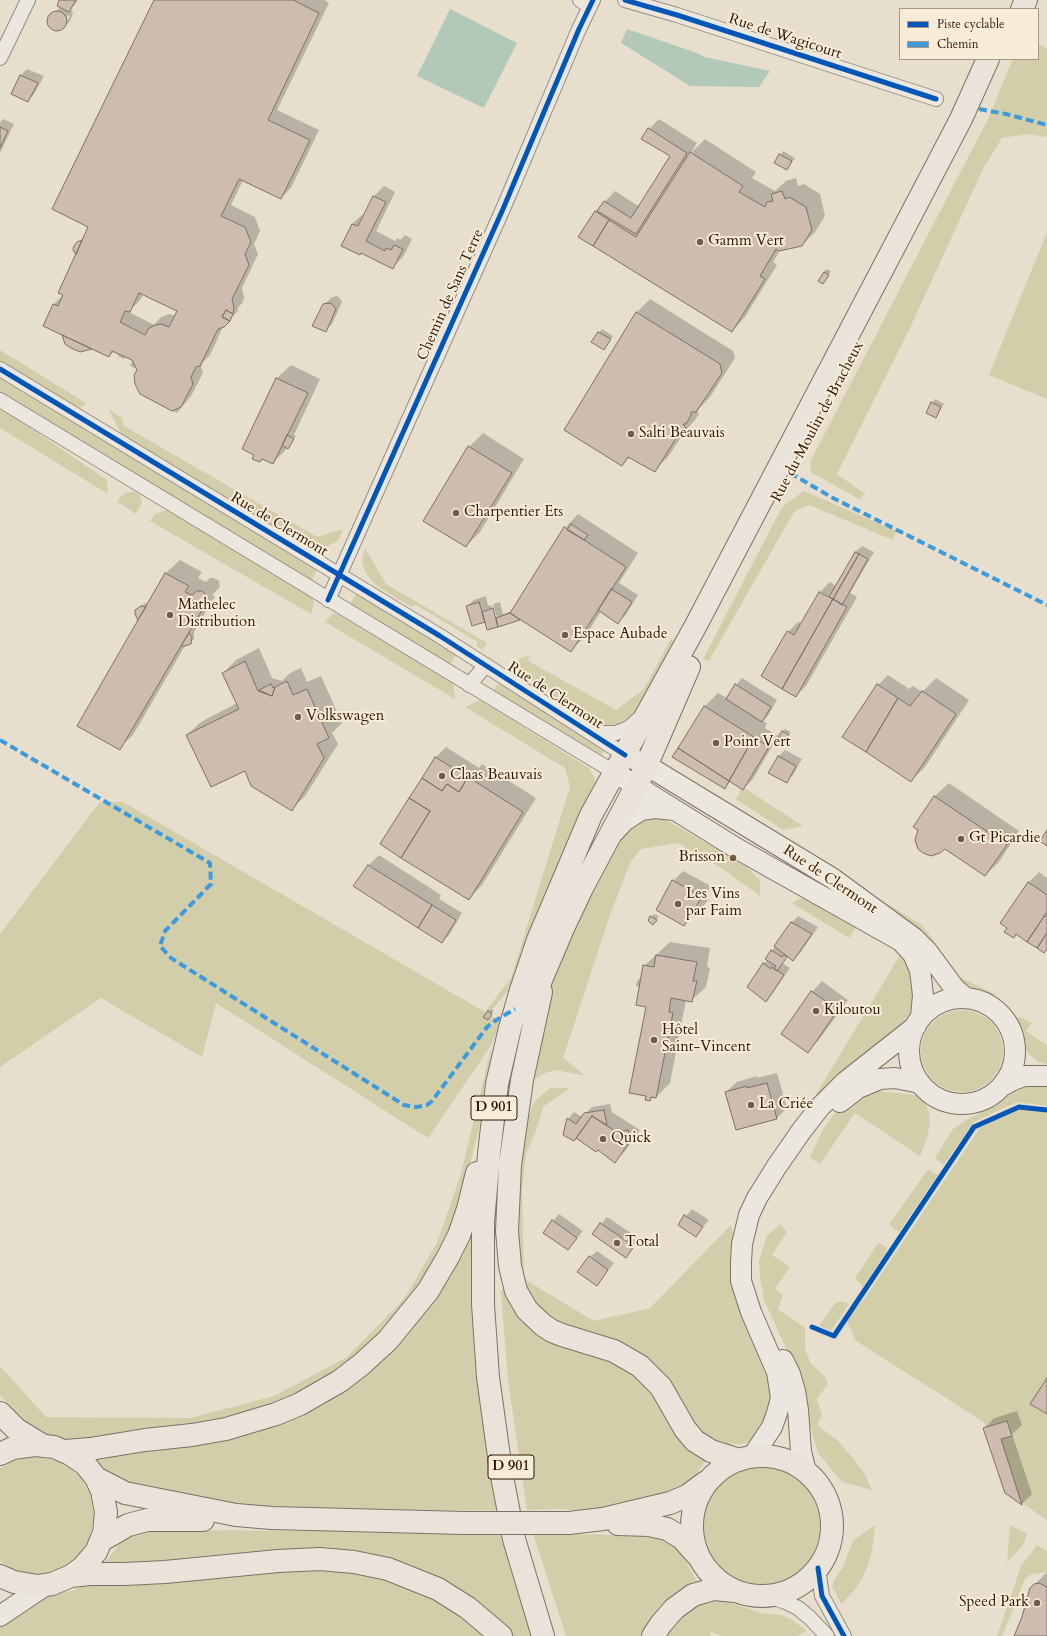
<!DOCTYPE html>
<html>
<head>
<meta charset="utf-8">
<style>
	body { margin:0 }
	#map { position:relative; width:1047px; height:1636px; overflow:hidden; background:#e7decd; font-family:Cardo,serif }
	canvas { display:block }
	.legend { position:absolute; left:899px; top:8px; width:140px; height:52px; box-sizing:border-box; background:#f7ecd7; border:1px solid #a79683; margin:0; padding:5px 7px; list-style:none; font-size:12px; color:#2e1606 }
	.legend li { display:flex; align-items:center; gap:8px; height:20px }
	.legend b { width:20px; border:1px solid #a79683 }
</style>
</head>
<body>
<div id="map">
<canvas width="1047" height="1636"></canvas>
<ul class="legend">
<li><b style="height:5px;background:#0057b8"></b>Piste cyclable</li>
<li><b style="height:5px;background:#3d9add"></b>Chemin</li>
</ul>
</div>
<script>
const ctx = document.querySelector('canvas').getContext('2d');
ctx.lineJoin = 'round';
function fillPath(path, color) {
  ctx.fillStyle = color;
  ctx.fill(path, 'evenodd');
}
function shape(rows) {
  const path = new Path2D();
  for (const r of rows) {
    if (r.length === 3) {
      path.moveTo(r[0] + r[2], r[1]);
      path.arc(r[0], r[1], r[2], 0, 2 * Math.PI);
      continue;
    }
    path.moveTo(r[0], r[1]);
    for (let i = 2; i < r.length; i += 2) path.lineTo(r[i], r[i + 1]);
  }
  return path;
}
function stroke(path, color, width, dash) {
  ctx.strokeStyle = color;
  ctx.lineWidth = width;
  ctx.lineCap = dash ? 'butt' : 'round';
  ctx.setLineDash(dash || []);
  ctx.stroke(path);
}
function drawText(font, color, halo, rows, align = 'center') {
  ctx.font = font + ' Cardo,serif';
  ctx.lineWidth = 4;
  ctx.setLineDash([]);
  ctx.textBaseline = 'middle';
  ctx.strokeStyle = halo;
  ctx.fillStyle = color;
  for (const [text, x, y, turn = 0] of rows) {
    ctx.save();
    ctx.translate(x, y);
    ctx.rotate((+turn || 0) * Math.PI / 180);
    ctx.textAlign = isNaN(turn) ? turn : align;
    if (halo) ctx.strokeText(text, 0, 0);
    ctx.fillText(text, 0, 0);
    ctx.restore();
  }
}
fillPath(shape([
	[1038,44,1047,49,1047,137,1027,134,1002,138,983,169,909,330,837,474,865,494,859,499,811,472,810,462,988,119,1013,59,1038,59],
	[1047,232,1047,399,989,375],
	[0,350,86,403,79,409,0,362],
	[0,377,318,568,311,582,0,395],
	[0,407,107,480,108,494,0,428],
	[108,408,122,418,124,426,317,537,343,529,338,541,318,551,122,436],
	[804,491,896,531,893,540,809,505,794,512,709,661,703,659,782,507],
	[130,492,136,492,140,495,142,503,136,514,117,502,123,494],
	[167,510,312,597,314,602,311,614,150,521,155,514],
	[365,548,386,584,487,643,483,650,476,646,478,642,416,605,411,607,374,584,365,572,362,561],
	[358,591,457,654,450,665,350,603],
	[332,614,337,614,453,683,455,699,325,622],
	[671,639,674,641,642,705,622,725,609,727,593,725,518,671,517,665,519,659,530,655,528,661,616,710,644,689],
	[497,685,501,685,605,748,602,755,497,693,494,689],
	[480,700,589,768,595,779,594,798,515,983,488,1014,501,1021,492,1043,485,1106,452,1234,400,1320,340,1369,294,1397,247,1416,82,1443,44,1434,25,1425,0,1395,0,1366,46,1417,190,1418,274,1396,347,1357,404,1299,437,1243,461,1174,492,1044,428,1138,216,1003,202,1057,101,998,0,1067,0,934,100,802,123,802,485,1012,511,978,570,787,565,768,465,707],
	[743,787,803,826,783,830,736,799],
	[642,816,665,819,747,867,760,880,760,896,726,871,678,843,641,849,631,861,610,915,563,1058,586,1076,556,1070,545,1073,532,1081,541,1012,555,966,603,866,636,819],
	[810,898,856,927,849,938,792,903,799,899],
	[886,903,922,925,960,977,995,994,993,998,973,991,957,980],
	[905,947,916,976,915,995,910,1013,896,1032,812,1101],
	[962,1051,41],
	[1020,1017,1032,1023,1026,1031,1047,1045,1047,1064,1039,1062,1028,1053,1023,1043,1016,1018],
	[1047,1084,1047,1106,1017,1102,974,1122,944,1165,935,1158,953,1129,966,1120,1001,1102,1019,1085],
	[550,1088,570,1088,543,1107,537,1128,526,1154,522,1191,524,1279,594,1321,650,1308,731,1225,765,1356,773,1400,766,1426,755,1441,741,1444,725,1445,710,1440,599,1339,540,1315,516,1274,518,1149,532,1106,537,1099],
	[877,1091,915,1095,924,1099,929,1112,930,1123,927,1138,920,1156,855,1113,820,1164,810,1158,822,1131,835,1113,864,1094],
	[1017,1108,1047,1113,1047,1520,1005,1491,984,1422,856,1341,847,1321,854,1310,865,1298,980,1128],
	[928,1169,938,1175,899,1232,889,1225],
	[780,1224,787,1232,772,1255,790,1267,775,1289,783,1295,778,1309,805,1328,805,1349,811,1364,825,1377,828,1384,817,1399,822,1415,817,1425,837,1440,853,1458,864,1473,872,1490,842,1482,818,1453,811,1428,808,1423,800,1379,764,1300,760,1277,759,1261,767,1236],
	[466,1231,473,1233,501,1510,386,1511,258,1510,115,1480,91,1455,199,1439,361,1372],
	[879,1243,887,1247,886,1252,863,1287,855,1278,876,1246],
	[507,1284,520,1312,630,1367,709,1456,685,1490,592,1513,560,1509,527,1510,508,1380,501,1292],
	[836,1302,844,1302,849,1304,831,1331,819,1326],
	[36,1456,60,1462,70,1468,79,1476,89,1491,92,1503,94,1515,92,1527,89,1539,83,1549,75,1558,65,1565,54,1571,43,1573,30,1574,18,1572,0,1562,0,1468,18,1459],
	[761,1526,59],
	[875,1525,872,1551,868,1565,863,1577,856,1588,842,1604,832,1587,834,1580,842,1569,853,1541],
	[1010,1525,1027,1534,1023,1545,1007,1563],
	[137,1530,372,1531,505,1534,536,1636,509,1636,391,1565,103,1565,120,1543],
	[533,1533,657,1536,679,1549,698,1583,655,1614,641,1636,566,1636],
	[1037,1545,1047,1551,1047,1572,1032,1574,1025,1579,1002,1636,997,1636,1021,1566],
	[319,1568,384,1576,445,1601,489,1636,0,1636,0,1627,15,1613,42,1595,72,1591,91,1582,125,1580,151,1584,275,1569],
	[719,1599,761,1613,781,1615,791,1619,807,1631,797,1636,722,1636,711,1632,710,1636,665,1636,676,1621,691,1606]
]), '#d3ceaa');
fillPath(shape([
	[450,9,517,43,484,108,417,76],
	[627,29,697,53,705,57,770,71,759,87,690,86,621,43]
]), '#b2c8b8');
fillPath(shape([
	[61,0,78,0,71,9,73,13,70,21,63,28,57,30,52,28,48,21,50,16,61,7],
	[68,15,70,16,66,24,64,24],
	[155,0,324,0,329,3,277,110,319,130,291,188,281,198,243,180,231,205,255,217,260,231,254,244,258,254,242,288,244,297,243,302,237,309,239,310,224,325,210,355,203,362,201,367,203,373,191,396,177,413,140,394,137,369,130,366,133,360,126,356,124,359,118,356,118,354,115,351,109,356,92,348,66,343,54,304,64,294,80,242,90,227],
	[143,294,179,310,176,316,169,314,160,318,154,325,129,312,140,300],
	[27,69,44,76,34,94,28,101,21,75],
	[3,119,14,124,0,153,0,123],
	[659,119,697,143,691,153,705,139,756,172,752,178,775,191,786,181,796,178,798,186,804,184,820,194,825,216,815,232,801,246,780,250,773,262,777,265,745,317,732,331,595,212,615,191,640,207,671,156,649,129],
	[783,151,795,158,787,169,776,162],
	[384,186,395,192,376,231,395,241,397,238,400,240,405,235,412,239,403,257,393,267,361,252,352,224,363,214,364,215,374,196],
	[827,269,831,271,823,282,824,272],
	[336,296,339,297,342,302,332,324,325,331,324,305,331,298],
	[650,299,733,351,735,358,710,397,697,411,699,414,695,420,685,431,668,457,654,471,630,457,622,465,636,313],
	[602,329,613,336,604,349,593,342],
	[291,365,320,379,294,435,296,436,291,444,273,463,263,458,277,378],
	[935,399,944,404,936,417,927,412],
	[483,433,524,459,480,532,466,546,469,447],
	[578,514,638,553,619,583,638,595,625,616,618,622,601,611,585,637,571,650,520,619,488,629,485,621,467,606,474,600,486,596,488,606,491,605,495,620,497,618,493,604,500,602,503,614,512,611,565,528],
	[862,546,874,552,850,593,857,597,806,686,796,696,788,632,798,622,801,623,830,599,830,597,820,592,830,582,836,586,855,552],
	[180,560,202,572,198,578,206,582,210,578,214,578,219,581,220,587,212,595,215,596,194,632,194,639,186,644,133,735,119,748,142,616,140,607,145,603,148,604,166,573],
	[259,648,272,678,282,681,290,673,301,668,307,682,321,676,342,723,332,733,338,744,305,796,292,809,245,770,187,735,201,722,237,703,223,673,236,660],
	[888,675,909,689,913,686,922,692,936,678,969,700,925,767,911,781,878,685],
	[742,678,777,700,769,714,763,721,767,723,765,728,778,736,753,779,743,789,731,781,724,788,674,756,705,706,718,693,727,698,736,685],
	[785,729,791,732,785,740,782,732],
	[446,747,479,768,482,764,536,798,482,885,469,899,381,844,436,757],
	[785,750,802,759,793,775,786,782,778,757],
	[949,783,1019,831,999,862,985,875,914,827,935,796],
	[379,855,441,895,439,899,462,913,449,935,442,942,355,886,369,865],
	[683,871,711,886,704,898,708,900,706,903,684,924,673,881],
	[1039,872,1047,878,1047,949,1044,952,1017,934,1013,937,1028,883],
	[654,914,659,916,656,920,651,917],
	[798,916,818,927,800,953,793,960,788,955,782,963,790,968,772,994,766,1001,763,964,768,960,767,958,791,923],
	[670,942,710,948,707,967,710,968,706,987,692,1000,686,1000,670,1083,656,1097,654,1096,650,1100,647,1006,640,987,636,986,637,981,640,978,642,978,644,966],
	[822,981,848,1000,818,1041,808,1051,783,1034,812,992],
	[491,1009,494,1011,490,1016,488,1012],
	[777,1073,787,1108,777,1118,726,1092,737,1082,757,1076,757,1078],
	[610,1104,612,1112,640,1130,625,1151,615,1161,598,1149,568,1119,574,1112,582,1117,592,1107],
	[692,1209,709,1220,696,1235,679,1224],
	[559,1214,583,1231,568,1249,544,1232],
	[607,1217,640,1239,626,1256,593,1234],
	[597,1251,614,1263,597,1284,590,1257],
	[1017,1411,1022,1425,1012,1434,1032,1494,1022,1504,1005,1493,984,1429,994,1418],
	[1047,1572,1047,1636,1015,1636,1031,1588]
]), '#0003');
const building = shape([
	[59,0,76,0,69,12,57,6,59,0],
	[154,0,293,0,319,13,268,120,310,140,281,199,239,179,221,216,245,227,251,242,245,254,249,265,232,299,234,307,233,314,226,310,222,317,230,321,224,327,218,329,200,366,196,367,191,377,193,384,181,407,172,411,140,394,135,384,134,375,137,370,132,360,112,351,109,357,43,326,53,304,58,306,63,295,58,293,88,227,52,209,154,0],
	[139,293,177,311,169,327,161,324,155,325,149,328,145,335,120,322,125,311,130,312,139,293],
	[57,21,10],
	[20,75,38,83,28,102,11,94,20,75],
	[0,127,8,131,0,148,0,127],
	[648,128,687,153,636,234,597,211,604,201,631,218,670,156,641,139,648,128],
	[690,152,743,186,739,192,765,207,767,202,773,201,771,194,782,191,785,199,789,197,806,207,812,230,802,246,779,251,776,249,760,276,765,279,732,332,593,246,609,220,636,237,690,152],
	[779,154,792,161,787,170,774,163,779,154],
	[373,196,386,202,366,241,385,251,386,248,391,250,394,245,403,249,393,269,361,253,360,255,341,246,352,224,358,226,373,196],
	[595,211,609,220,593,246,578,237,595,211],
	[82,240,76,255,73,250,74,246,77,242,82,240],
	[824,272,829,275,823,284,818,281,824,272],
	[328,303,332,304,336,309,326,332,312,326,323,304,328,303],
	[226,310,233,314,230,321,222,317,226,310],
	[636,312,720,364,722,373,696,412,691,412,691,415,686,424,683,424,686,428,681,435,678,435,655,472,628,457,622,466,564,430,636,312],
	[598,332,611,339,604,350,591,342,598,332],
	[62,335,92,349,80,352,71,348,65,344,62,335],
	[276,378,308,393,273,464,262,459,260,462,252,459,254,455,242,449,276,378],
	[931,402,941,407,936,418,926,413,931,402],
	[287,435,294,439,288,449,282,445,287,435],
	[468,446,512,473,466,547,423,521,468,446],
	[571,524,588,535,584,540,567,530,571,524],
	[564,527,626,567,571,652,510,613,564,527],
	[855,552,859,554,833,599,829,597,855,552],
	[859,554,868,559,842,605,833,599,859,554],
	[165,573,189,586,185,592,192,595,197,591,202,591,206,595,207,600,205,604,199,608,202,610,120,750,77,726,165,573],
	[611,589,632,602,618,624,598,610,611,589],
	[819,592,833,599,782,689,761,676,787,631,794,635,819,592],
	[833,599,847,607,796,697,782,689,833,599],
	[479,602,485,622,472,626,466,606,479,602],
	[141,606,146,607,138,620,135,614,135,610,141,606],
	[493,608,498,627,487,630,482,612,493,608],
	[510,613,520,620,498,627,496,618,510,613],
	[189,633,192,637,191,644,185,646,181,646,189,633],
	[245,661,258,691,272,696,275,687,287,681,293,695,307,689,329,738,317,744,324,758,292,811,251,786,245,771,211,787,186,735,239,709,222,673,245,661],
	[271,684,273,688,275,687,272,696,259,690,271,684],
	[735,684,771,707,762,722,726,699,735,684],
	[877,684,898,698,866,752,842,737,877,684],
	[922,691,956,714,911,782,866,752,898,698,910,706,922,691],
	[704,706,754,737,729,781,678,748,704,706],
	[782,731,789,735,785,741,778,737,782,731],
	[754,737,769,747,743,790,729,781,754,737],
	[678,748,729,781,725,789,672,757,678,748],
	[778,756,796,766,787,783,768,773,778,756],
	[435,757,468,777,459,792,447,784,442,791,422,778,435,757],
	[468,777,523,812,469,900,401,858,430,811,409,798,422,778,442,791,447,784,459,792,468,777],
	[934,796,1007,845,985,876,945,849,940,853,931,856,923,853,918,849,915,840,918,830,913,827,934,796],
	[409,798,430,811,401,858,380,844,409,798],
	[1047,830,1047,846,1040,841,1047,830],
	[368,865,432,905,418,928,353,886,368,865],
	[672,880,702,897,695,908,698,911,696,915,692,913,684,926,656,910,672,880],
	[1028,882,1047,895,1047,912,1027,942,1016,934,1014,938,1004,932,1007,928,1000,923,1028,882],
	[432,905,456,920,442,943,418,928,432,905],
	[1045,915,1047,917,1047,933,1037,948,1027,942,1045,915],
	[650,916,657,920,653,925,648,921,650,916],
	[791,922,812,934,793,961,774,946,791,922],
	[1047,933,1047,949,1044,953,1037,948,1047,933],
	[771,950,782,957,784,955,787,957,777,971,774,969,776,966,765,959,771,950],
	[656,955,697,962,693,981,697,981,692,1002,671,998,669,1012,673,1013,656,1098,651,1097,650,1101,645,1100,646,1096,629,1093,646,1007,636,1005,643,965,654,967,656,955],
	[763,963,771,969,772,967,784,975,766,1002,747,987,763,963],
	[811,991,838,1010,808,1053,781,1034,811,991],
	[488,1011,492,1014,488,1020,483,1017,488,1011],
	[767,1083,777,1119,736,1130,725,1092,747,1086,747,1088,767,1083],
	[604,1110,607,1125,592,1116,574,1141,563,1135,567,1118,576,1124,584,1113,604,1110],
	[592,1116,630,1141,615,1163,598,1150,596,1152,576,1138,592,1116],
	[628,1130,631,1141,618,1132,628,1130],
	[684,1215,703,1227,696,1237,678,1225,684,1215],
	[552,1220,577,1238,568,1250,543,1233,552,1220],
	[600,1223,634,1246,626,1258,592,1234,600,1223],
	[589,1256,608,1270,597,1286,577,1272,589,1256],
	[1047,1378,1047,1414,1030,1404,1047,1378],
	[1007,1421,1012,1436,1001,1439,1022,1505,1005,1493,983,1428,1007,1421],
	[1039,1583,1047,1587,1047,1636,1014,1636,1022,1617,1030,1588,1034,1584,1039,1583]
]);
fillPath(building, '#cebcb0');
stroke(building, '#7a7267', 1);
const street = shape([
	[580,0,590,7],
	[625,0,677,15,936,99],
	[0,58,28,0],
	[0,369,440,636,625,755],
	[0,400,614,772],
	[328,600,503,209,579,29,593,0],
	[469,685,486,665],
	[590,730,602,733,616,733,629,728,640,718],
	[818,1568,822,1596,844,1636],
	[768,1596,786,1602,798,1608,810,1618,827,1636]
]);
const secondary = shape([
	[625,755,646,765,832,878,914,938,927,951,955,989,966,998],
	[614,772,736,848,901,941,913,954,920,970,923,995,921,1017],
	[614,832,624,821,641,810,655,808,674,810],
	[962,1051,53],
	[1004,1085,1013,1080,1024,1076,1047,1076],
	[840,1102,858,1088,880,1079,895,1078,920,1083],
	[783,1360,790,1374,795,1391,798,1410,801,1451,806,1472],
	[752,1457,772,1427,777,1413,781,1398,777,1372,751,1312,741,1281,741,1262,742,1244,749,1215,757,1198,777,1166,802,1130,820,1107,845,1082,916,1026],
	[0,1616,46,1585]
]);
const primary = shape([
	[1022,9,1026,0],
	[541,992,522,1080,510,1165,507,1231,510,1266,516,1291,527,1310,543,1325,552,1331,562,1335,614,1351,640,1366,661,1387,685,1429,695,1441,711,1451,739,1460],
	[532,1006,541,980,564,926,582,888,644,771,689,667],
	[65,1451,90,1449,145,1440,192,1435,226,1429,276,1414,300,1404,340,1381,362,1364,388,1340,428,1291,448,1257,459,1235,468,1209,477,1173],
	[0,1454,13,1448,35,1445,54,1447,70,1454,85,1464,96,1478,102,1491,106,1512,104,1533,96,1552,82,1568,71,1576,52,1584,38,1586,14,1582,0,1576],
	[762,1526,70],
	[96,1478,125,1493,236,1515,272,1518,464,1523],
	[569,1523,603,1519,670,1503,687,1496,706,1482],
	[618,1524,649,1525,667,1529,682,1538,697,1555],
	[102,1540,128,1525,147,1520,203,1520],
	[71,1576,90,1574,125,1574,165,1572,278,1561,320,1559,354,1562,388,1569,438,1589,468,1608,501,1636],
	[543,1636,514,1539,501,1471,488,1377,483,1304,483,1222,489,1154,497,1084,510,1028,521,990,538,940,591,815,695,627,914,209,961,119,988,59],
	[653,1636,661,1624,674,1609,693,1595,714,1589,735,1591]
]);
const highway = shape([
	[0,1413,16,1429,42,1445]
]);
stroke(street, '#948d81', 16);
stroke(secondary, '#7a7267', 22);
stroke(primary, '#7a7267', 24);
stroke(highway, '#7a7267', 24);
stroke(street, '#ece7de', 14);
stroke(secondary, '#ece7de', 20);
stroke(primary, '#e9e3d9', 22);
stroke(highway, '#e9e3d9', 22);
const primaryBridge = shape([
	[464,1523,569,1523]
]);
stroke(primaryBridge, '#7a7267', 24, []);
stroke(primaryBridge, '#e9e3d9', 22);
stroke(shape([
	[979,109,1006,114,1047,125],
	[790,473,833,498,1047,605],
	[0,740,210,863,211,884,165,931,160,946,171,958,404,1105,416,1107,427,1105,432,1101,487,1027,493,1022,515,1009]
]), '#3d9add', 4, [8, 4]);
stroke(shape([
	[625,0,677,15,936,99],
	[0,369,440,636,625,755],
	[328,600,503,209,579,29,593,0],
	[812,1327,834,1336,974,1127,1019,1107,1047,1110],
	[818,1568,822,1596,844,1636]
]), '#0057b8', 5);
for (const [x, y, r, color] of [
	[700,242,4,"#6f5c4c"],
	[631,434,4,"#6f5c4c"],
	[456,513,4,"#6f5c4c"],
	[170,615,4,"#6f5c4c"],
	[565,635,4,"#6f5c4c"],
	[298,717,4,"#6f5c4c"],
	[716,743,4,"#6f5c4c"],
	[442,776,4,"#6f5c4c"],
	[961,839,4,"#6f5c4c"],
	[733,858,4,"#6f5c4c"],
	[678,904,4,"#6f5c4c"],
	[816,1011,4,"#6f5c4c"],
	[654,1040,4,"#6f5c4c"],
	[751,1105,4,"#6f5c4c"],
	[603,1139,4,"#6f5c4c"],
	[617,1243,4,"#6f5c4c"],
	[1037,1603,4,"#6f5c4c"]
]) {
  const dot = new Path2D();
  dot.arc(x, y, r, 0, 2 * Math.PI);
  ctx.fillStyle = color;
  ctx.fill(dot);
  stroke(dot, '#f7ecd7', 1.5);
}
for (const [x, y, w] of [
	[494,1108,46],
	[511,1467,46]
]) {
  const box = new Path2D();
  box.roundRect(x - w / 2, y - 12, w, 24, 3);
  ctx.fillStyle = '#f7ecd7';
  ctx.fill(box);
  stroke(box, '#2e1606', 1);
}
drawText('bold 14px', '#2e1606', null, [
	["D 901",494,1108],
	["D 901",511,1467]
]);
drawText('15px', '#2e1606', '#f7ecd7', [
	["Rue de Wagicourt",785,37,18],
	["Chemin de Sans Terre",451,295,-66],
	["Rue du Moulin de Bracheux",818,422,-62],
	["Rue de Clermont",279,525,31],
	["Rue de Clermont",555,696,33],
	["Rue de Clermont",830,880,34]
]);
drawText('15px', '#2e1606', '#f7ecd7', [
	["Gamm Vert",708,242],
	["Salti Beauvais",639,434],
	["Charpentier Ets",464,513],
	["Mathelec",178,606],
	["Distribution",178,623],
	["Espace Aubade",573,635],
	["Volkswagen",306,717],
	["Point Vert",724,743],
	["Claas Beauvais",450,776],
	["Gt Picardie",969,839],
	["Brisson",725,858,"right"],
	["Les Vins",686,895],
	["par Faim",686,912],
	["Kiloutou",824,1011],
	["Hôtel",662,1031],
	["Saint-Vincent",662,1048],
	["La Criée",759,1105],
	["Quick",611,1139],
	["Total",625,1243],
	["Speed Park",1029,1603,"right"]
], 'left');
</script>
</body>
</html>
